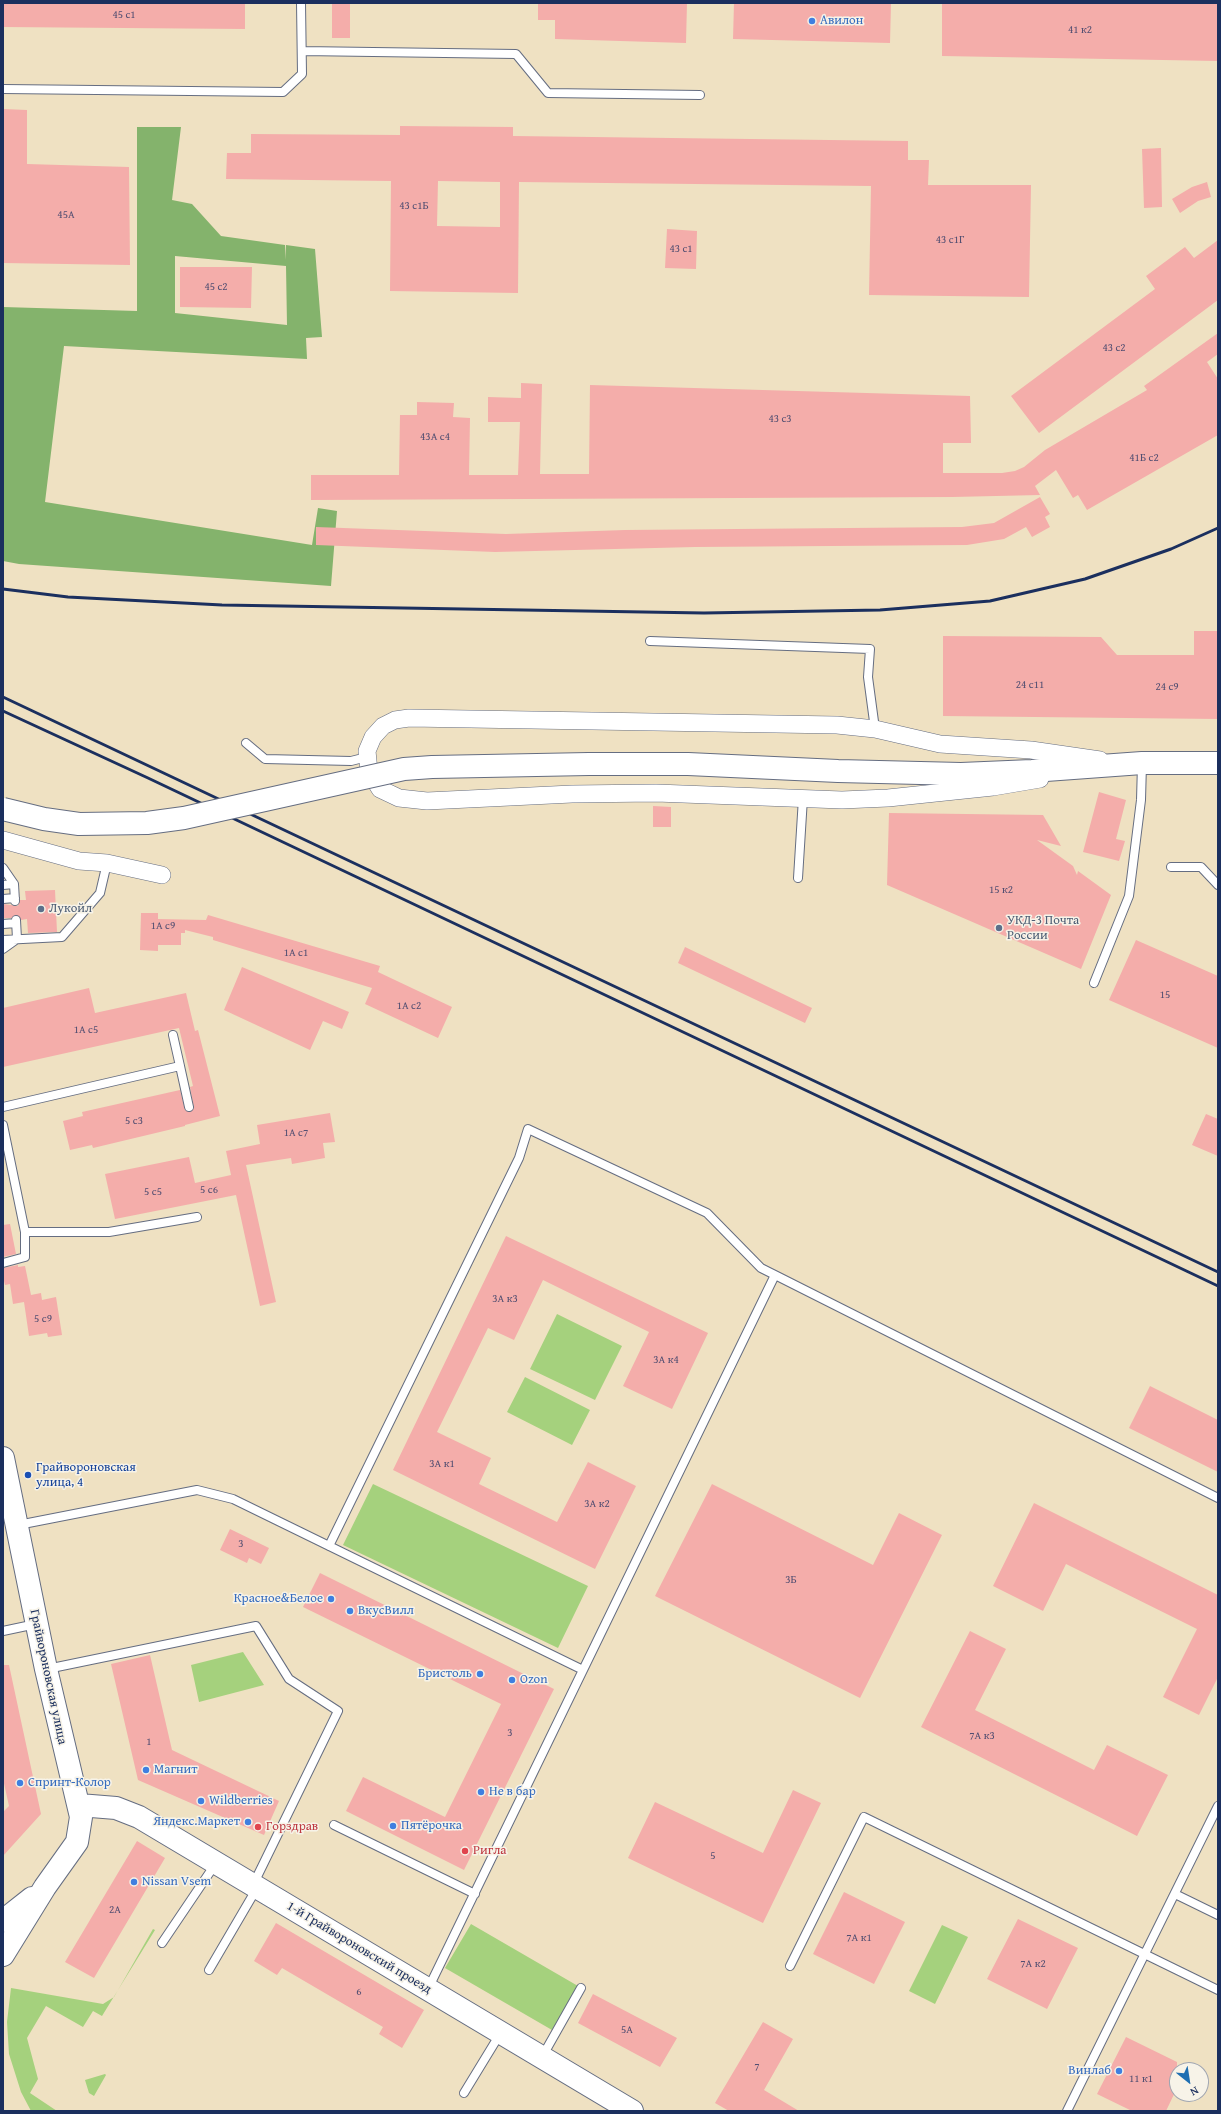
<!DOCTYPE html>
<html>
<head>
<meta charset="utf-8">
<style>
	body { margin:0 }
	#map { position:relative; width:1221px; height:2114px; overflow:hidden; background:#efe1c2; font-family:"Gentium Book Plus",serif }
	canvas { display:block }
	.frame { position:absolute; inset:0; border:4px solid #1b2f5e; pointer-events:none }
	.north { position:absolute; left:1169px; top:2062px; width:40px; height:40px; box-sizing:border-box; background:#f7f3e8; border:1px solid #9fa5b1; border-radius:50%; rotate:150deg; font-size:11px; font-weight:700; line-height:16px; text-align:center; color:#1b2f5e }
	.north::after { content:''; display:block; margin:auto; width:14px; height:18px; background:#1f6fb2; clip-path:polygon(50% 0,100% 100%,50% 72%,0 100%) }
</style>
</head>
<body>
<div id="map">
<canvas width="1221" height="2114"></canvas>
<div class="frame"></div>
<div class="north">N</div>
</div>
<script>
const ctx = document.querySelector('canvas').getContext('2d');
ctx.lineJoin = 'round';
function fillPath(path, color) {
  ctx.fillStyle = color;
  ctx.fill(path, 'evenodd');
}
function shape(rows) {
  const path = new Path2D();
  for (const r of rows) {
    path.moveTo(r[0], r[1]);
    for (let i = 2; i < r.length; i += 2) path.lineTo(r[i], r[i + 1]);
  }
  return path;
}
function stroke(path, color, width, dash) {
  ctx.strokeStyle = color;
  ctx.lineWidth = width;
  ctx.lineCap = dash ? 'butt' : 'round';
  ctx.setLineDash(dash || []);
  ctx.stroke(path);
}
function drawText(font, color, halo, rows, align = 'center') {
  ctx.font = font + ' "Gentium Book Plus",serif';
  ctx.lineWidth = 3;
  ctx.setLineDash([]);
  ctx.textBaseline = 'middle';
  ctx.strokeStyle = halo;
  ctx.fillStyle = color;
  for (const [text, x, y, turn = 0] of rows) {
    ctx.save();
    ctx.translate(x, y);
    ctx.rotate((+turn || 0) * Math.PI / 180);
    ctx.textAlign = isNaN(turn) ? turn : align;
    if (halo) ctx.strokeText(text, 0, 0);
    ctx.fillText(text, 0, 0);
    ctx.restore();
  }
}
fillPath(shape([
	[557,1314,622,1346,595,1400,530,1369],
	[525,1377,590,1410,572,1445,507,1412],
	[373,1484,588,1586,558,1648,343,1545],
	[243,1652,264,1685,199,1702,191,1665],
	[471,1924,578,1986,552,2030,445,1968],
	[942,1925,968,1937,935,2004,909,1991],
	[153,1929,155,1930,102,2016,93,2011,83,2027,46,2006,27,2038,38,2079,30,2093,57,2111,31,2111,21,2092,9,2054,7,2022,11,1988,103,2004,114,1997],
	[105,2074,106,2075,94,2096,89,2093,85,2080]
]), '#a5d17d');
fillPath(shape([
	[137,127,181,127,172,200,192,204,221,236,285,245,285,260,286,245,315,249,322,337,306,338,307,359,64,346,45,502,312,545,318,508,337,511,331,586,19,564,3,561,3,307,137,311],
	[175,256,286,266,287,325,175,313]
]), '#84b36c');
fillPath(shape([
	[3,3,245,3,245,29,3,27],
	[332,3,350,3,350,38,332,38],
	[538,3,687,3,686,43,555,39,555,20,538,20],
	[734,3,891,3,890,43,733,39],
	[942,3,1218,3,1218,61,942,56],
	[3,109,27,110,27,164,129,167,130,265,3,263],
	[400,126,513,127,513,136,908,141,908,160,929,160,928,185,1031,185,1029,297,869,295,871,186,519,182,518,293,390,291,391,181,226,179,227,153,251,153,251,134,400,135],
	[438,181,500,182,500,227,437,226],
	[1161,148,1162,207,1144,208,1142,149],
	[1207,182,1211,197,1198,201,1180,213,1172,199,1192,187],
	[667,229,697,231,696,269,665,268],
	[1218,240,1218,300,1039,433,1011,396,1155,289,1146,276,1185,247,1194,258],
	[180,267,252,267,251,308,180,307],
	[1218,333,1218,354,1207,362,1218,379,1218,435,1087,510,1078,495,1073,498,1056,470,1035,486,1040,495,952,497,311,500,311,475,399,475,400,415,417,415,417,402,454,403,453,417,470,418,469,475,518,475,520,422,488,422,488,397,521,398,521,383,542,384,540,474,589,474,590,385,970,396,971,443,943,443,943,473,1002,473,1015,471,1024,467,1045,450,1147,390,1144,386],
	[1040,497,1050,514,1045,517,1050,527,1032,537,1026,527,1004,539,967,545,695,547,495,552,316,545,316,527,506,534,625,530,962,527,994,523],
	[1194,631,1218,631,1218,719,943,716,943,636,1101,637,1117,655,1194,655],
	[1099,792,1126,800,1116,839,1125,841,1119,861,1083,852],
	[653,806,671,807,671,827,653,827],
	[889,813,1043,815,1061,846,1037,840,1073,866,1077,875,1078,871,1111,895,1081,969,887,885],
	[55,890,57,932,28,933,27,919,21,920,16,915,11,918,3,918,3,904,18,906,20,900,26,900,25,891],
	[141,913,158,913,158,919,206,920,208,915,380,966,378,972,452,1007,438,1038,365,1004,372,988,213,940,213,937,185,930,185,933,181,933,181,945,158,945,158,951,140,950],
	[1136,940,1218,976,1218,1048,1109,1000],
	[685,947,812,1008,805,1023,678,963],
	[242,967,349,1012,342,1029,323,1021,310,1050,224,1010],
	[89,988,95,1013,186,993,195,1031,198,1030,220,1116,185,1125,185,1126,93,1148,92,1145,70,1150,63,1121,83,1116,82,1112,180,1090,185,1110,190,1112,194,1108,190,1087,193,1086,179,1028,3,1067,3,1008],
	[330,1113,335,1142,323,1143,325,1158,292,1164,291,1158,246,1165,276,1302,260,1306,236,1195,115,1219,105,1174,189,1157,195,1183,231,1175,226,1151,260,1144,257,1125],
	[1206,1114,1218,1119,1218,1156,1192,1145],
	[10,1224,16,1254,3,1257,3,1225],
	[506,1236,708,1333,672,1409,623,1386,649,1332,543,1280,514,1340,488,1328,437,1432,491,1458,479,1484,557,1522,588,1462,636,1486,595,1569,393,1470],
	[18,1265,18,1267,25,1266,31,1295,41,1293,42,1300,56,1297,62,1335,48,1337,47,1333,29,1336,24,1302,13,1304,10,1284,5,1285,3,1277,3,1268],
	[1150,1386,1218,1420,1218,1472,1129,1428],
	[712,1484,873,1565,899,1513,942,1535,860,1698,655,1596],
	[1034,1503,1218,1595,1218,1677,1199,1715,1163,1697,1197,1629,1066,1564,1043,1611,993,1586],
	[230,1529,269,1548,261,1564,249,1558,247,1563,220,1550],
	[320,1573,554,1689,464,1870,346,1811,363,1777,445,1817,501,1704,303,1607],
	[970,1631,1006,1649,975,1710,1094,1770,1107,1745,1168,1775,1137,1836,921,1727],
	[150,1655,172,1750,279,1801,264,1835,138,1780,111,1664],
	[3,1665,9,1665,41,1814,3,1856,3,1812,9,1806,3,1779],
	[793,1790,821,1803,763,1923,628,1858,655,1802,763,1853],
	[137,1841,165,1858,94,1978,65,1962],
	[844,1892,905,1922,874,1984,813,1954],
	[1018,1919,1078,1948,1047,2009,987,1979],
	[276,1923,424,2010,402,2048,379,2034,383,2027,282,1968,277,1975,254,1961],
	[593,1994,677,2038,660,2067,578,2023],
	[763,2022,793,2039,764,2090,799,2111,729,2111,715,2103],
	[1126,2037,1177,2062,1177,2088,1166,2111,1132,2111,1097,2094]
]), '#f4adaa');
const service = shape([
	[302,51,516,54,548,93,700,95],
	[3,89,283,92,302,74,301,3],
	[650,641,870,649,868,677,875,729],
	[246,743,265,759,351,761,367,757],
	[1171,867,1201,867,1218,885],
	[3,868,14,884,15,901],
	[798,878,803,798],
	[3,885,14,884],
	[3,899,15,898],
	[3,924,16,923],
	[3,940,62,937,100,893,107,863],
	[3,949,17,939,16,920],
	[1094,983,1129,896,1141,800,1142,764],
	[173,1035,180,1066],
	[3,1107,180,1066,189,1107],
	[3,1125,25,1232,25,1257,3,1263],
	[25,1232,109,1232,197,1217],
	[18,1525,197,1490,233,1499,583,1670,428,1989],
	[329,1546,519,1158,528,1129,707,1213,761,1268,775,1275],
	[3,1631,36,1624],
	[47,1669,256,1626,289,1679,338,1711,253,1885],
	[583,1670,775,1275,1218,1498],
	[334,1825,475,1894],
	[1175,1894,1218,1915],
	[162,1943,216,1863],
	[790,1966,864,1817,1218,1990],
	[209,1970,257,1888],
	[542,2057,581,1988],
	[464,2093,500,2034],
	[1067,2111,1218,1806]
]);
const minor = shape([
	[1040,779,993,787,888,798,842,800,656,793,572,794,427,801,399,798,380,789,369,771,367,751,373,737,383,726,395,720,409,718,837,725,875,729,940,744,1031,750,1100,760],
	[3,840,79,861,107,863,162,875]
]);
const secondary = shape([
	[3,1458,46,1669,81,1817,77,1842,45,1887,3,1955],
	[79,1805,116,1808,139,1817,632,2111],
	[3,1921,32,1898]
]);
const primary = shape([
	[589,764,688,764,838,771,961,774,1032,771,1142,763,1218,763]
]);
stroke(service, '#656d81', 10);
stroke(minor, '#656d81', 18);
stroke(secondary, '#656d81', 24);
stroke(primary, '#656d81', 24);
stroke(service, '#fff', 8);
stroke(minor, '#fff', 17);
stroke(secondary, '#fff', 22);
stroke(primary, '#fff', 22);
stroke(shape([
	[3,589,68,597,222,605,704,613,880,610,990,601,1085,579,1171,549,1218,528],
	[3,697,1218,1272],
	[3,711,148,778,1218,1286]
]), '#1b2f5e', 3);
const primaryBridge = shape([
	[3,809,44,819,79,824,147,823,184,818,404,769,432,767,589,764]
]);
stroke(primaryBridge, '#656d81', 24, []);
stroke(primaryBridge, '#fff', 22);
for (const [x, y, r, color] of [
	[812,21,4,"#3f7fe0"],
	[41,909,4,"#5c6f8a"],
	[999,928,4,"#5c6f8a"],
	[28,1475,4,"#1a4fb4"],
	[331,1599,4,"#3f7fe0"],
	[350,1611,4,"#3f7fe0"],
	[480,1674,4,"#3f7fe0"],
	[512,1680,4,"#3f7fe0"],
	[146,1770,4,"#3f7fe0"],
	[20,1783,4,"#3f7fe0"],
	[481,1792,4,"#3f7fe0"],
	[201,1801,4,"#3f7fe0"],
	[248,1822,4,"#3f7fe0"],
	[393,1826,4,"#3f7fe0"],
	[258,1827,4,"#e0444e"],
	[465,1851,4,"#e0444e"],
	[134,1882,4,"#3f7fe0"],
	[1119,2071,4,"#3f7fe0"]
]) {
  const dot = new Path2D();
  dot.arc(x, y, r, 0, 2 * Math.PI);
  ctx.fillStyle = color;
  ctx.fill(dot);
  stroke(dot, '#f7f3e8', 1.5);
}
drawText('11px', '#514e71', null, [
	["45 с1",124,15],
	["41 к2",1080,30],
	["43 с1Б",414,206],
	["45А",66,215],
	["43 с1Г",950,240],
	["43 с1",681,249],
	["45 с2",216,287],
	["43 с2",1114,348],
	["43 с3",780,419],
	["43А с4",435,437],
	["41Б с2",1144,458],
	["24 с11",1030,685],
	["24 с9",1167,687],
	["15 к2",1001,890],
	["1А с9",163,926],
	["1А с1",296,953],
	["15",1165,995],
	["1А с2",409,1006],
	["1А с5",86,1030],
	["5 с3",134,1121],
	["1А с7",296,1133],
	["5 с6",209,1190],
	["5 с5",153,1192],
	["3А к3",505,1299],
	["5 с9",43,1319],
	["3А к4",666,1360],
	["3А к1",442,1464],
	["3А к2",597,1504],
	["3",241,1544],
	["3Б",791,1580],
	["3",510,1733],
	["7А к3",982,1736],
	["1",149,1742],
	["5",713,1856],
	["2А",115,1910],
	["7А к1",859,1938],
	["7А к2",1033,1964],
	["6",359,1992],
	["5А",627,2030],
	["7",757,2067],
	["11 к1",1141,2079]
]);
drawText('13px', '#366cbe', '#f7f3e8', [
	["Авилон",820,21],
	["Красное&Белое",323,1599,"right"],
	["ВкусВилл",358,1611],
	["Бристоль",472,1674,"right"],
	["Ozon",520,1680],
	["Магнит",154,1770],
	["Спринт-Колор",28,1783],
	["Не в бар",489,1792],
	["Wildberries",209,1801],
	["Яндекс.Маркет",240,1822,"right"],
	["Пятёрочка",401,1826],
	["Nissan Vsem",142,1882],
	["Винлаб",1111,2071,"right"]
], 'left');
drawText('13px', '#4e5e75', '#f7f3e8', [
	["Лукойл",49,909],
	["УКД-3 Почта",1007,921],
	["России",1007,936]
], 'left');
drawText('13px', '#164399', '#f7f3e8', [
	["Грайвороновская",36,1468],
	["улица, 4",36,1483]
], 'left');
drawText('13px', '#1b2f5e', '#f7f3e8', [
	["Грайвороновская улица",48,1677,78],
	["1-й Грайвороновский проезд",359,1948,31]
]);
drawText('13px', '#be3a42', '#f7f3e8', [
	["Горздрав",266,1827],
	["Ригла",473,1851]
], 'left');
</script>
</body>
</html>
